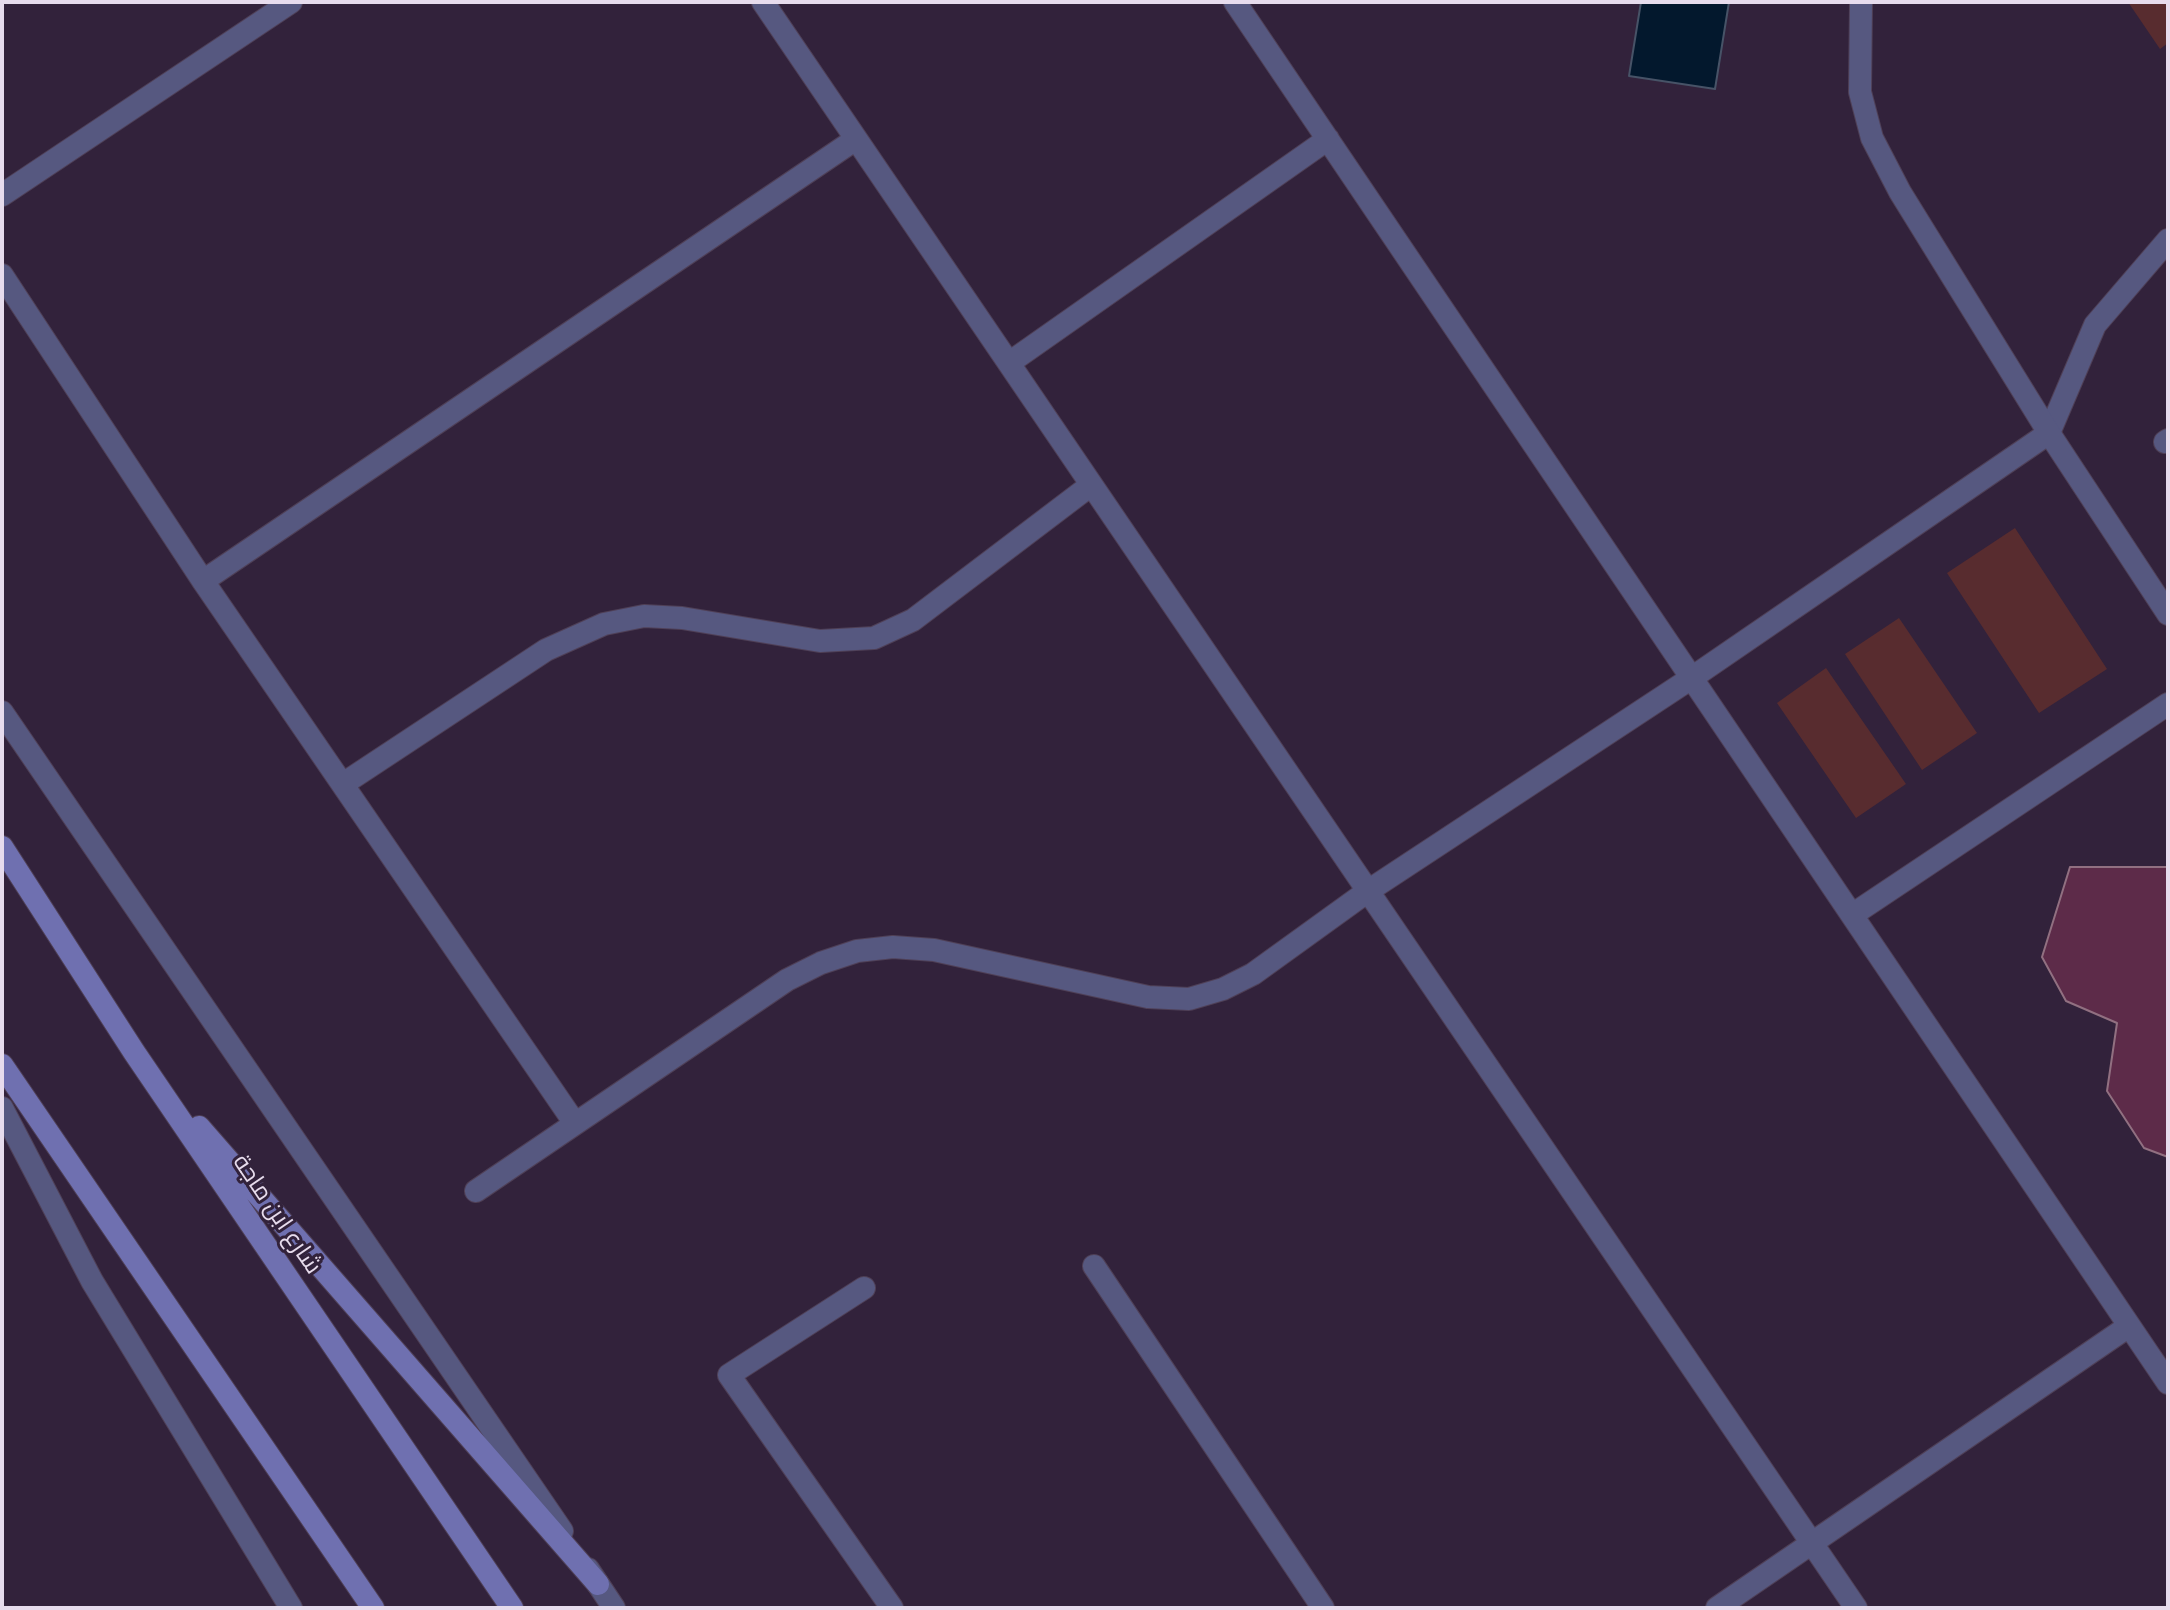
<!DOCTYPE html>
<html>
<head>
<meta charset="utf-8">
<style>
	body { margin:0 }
	#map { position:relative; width:2170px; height:1610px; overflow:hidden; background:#32223b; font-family:"Nunito Sans",sans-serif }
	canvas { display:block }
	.frame { position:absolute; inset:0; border:4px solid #e7dced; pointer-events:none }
</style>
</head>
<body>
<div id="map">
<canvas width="2170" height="1610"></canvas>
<div class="frame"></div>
</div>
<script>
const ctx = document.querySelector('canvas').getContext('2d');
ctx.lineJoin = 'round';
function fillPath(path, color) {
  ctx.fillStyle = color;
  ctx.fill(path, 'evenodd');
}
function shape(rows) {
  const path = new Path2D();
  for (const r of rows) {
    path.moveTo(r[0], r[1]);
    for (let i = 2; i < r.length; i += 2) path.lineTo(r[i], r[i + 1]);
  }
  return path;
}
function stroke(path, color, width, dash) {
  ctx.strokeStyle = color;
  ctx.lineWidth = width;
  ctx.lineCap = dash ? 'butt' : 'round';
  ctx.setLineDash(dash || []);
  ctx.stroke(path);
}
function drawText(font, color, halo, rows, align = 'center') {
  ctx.font = font + ' "Nunito Sans",Cairo,sans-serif';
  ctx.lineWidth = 6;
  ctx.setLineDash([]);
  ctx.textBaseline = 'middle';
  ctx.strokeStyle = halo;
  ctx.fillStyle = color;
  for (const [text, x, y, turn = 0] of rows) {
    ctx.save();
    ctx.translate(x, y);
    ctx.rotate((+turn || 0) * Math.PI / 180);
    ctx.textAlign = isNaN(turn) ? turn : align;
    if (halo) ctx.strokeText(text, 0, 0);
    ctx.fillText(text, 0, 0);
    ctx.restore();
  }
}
fillPath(shape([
	[2128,2,2168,2,2168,43,2160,49],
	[2015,528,2107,669,2039,713,1947,573],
	[1899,618,1977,733,1922,770,1845,654],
	[1826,668,1906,784,1856,818,1777,703]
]), '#582c2f');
const water = shape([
	[1641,2,1729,2,1715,89,1629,76,1641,2]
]);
fillPath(water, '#03182d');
stroke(water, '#475367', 2);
const building = shape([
	[2070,867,2168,867,2168,1157,2144,1148,2107,1091,2117,1023,2066,1001,2042,957,2070,867]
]);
fillPath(building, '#5d2b49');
stroke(building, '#917081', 2);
const service = shape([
	[2049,433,2095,325,2168,240]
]);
const minor = shape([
	[763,2,1856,1608],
	[1235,2,2168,1383],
	[1861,2,1860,92,1872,138,1900,192,2049,433,2168,614],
	[2,195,291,2],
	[2,275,203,581,574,1122],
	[1009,363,1328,139],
	[2165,442,2168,440],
	[203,581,856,139],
	[2,712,562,1531],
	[343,784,546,650,604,624,644,616,682,618,820,641,874,638,913,620,1091,485],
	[1852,915,2168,704],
	[2,1108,92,1281,291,1608],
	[476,1191,787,980,821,963,857,951,893,947,934,950,1148,997,1189,999,1223,989,1253,974,1368,891,1693,677,2049,433],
	[1094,1266,1323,1608],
	[864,1288,729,1375,892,1608],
	[588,1569,614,1608],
	[1717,1608,2129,1326]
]);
const secondary = shape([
	[2,847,134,1052,512,1608],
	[2,1065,373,1608],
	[199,1127,598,1584]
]);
stroke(service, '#4f4057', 24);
stroke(minor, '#4f4057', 24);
stroke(secondary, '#4f4057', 24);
stroke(service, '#565880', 22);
stroke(minor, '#565880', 22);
stroke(secondary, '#6f70b0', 22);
drawText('24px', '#e7dced', '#32223b', [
	["شارع ابن ماجة",276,1215,56]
]);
</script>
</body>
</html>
